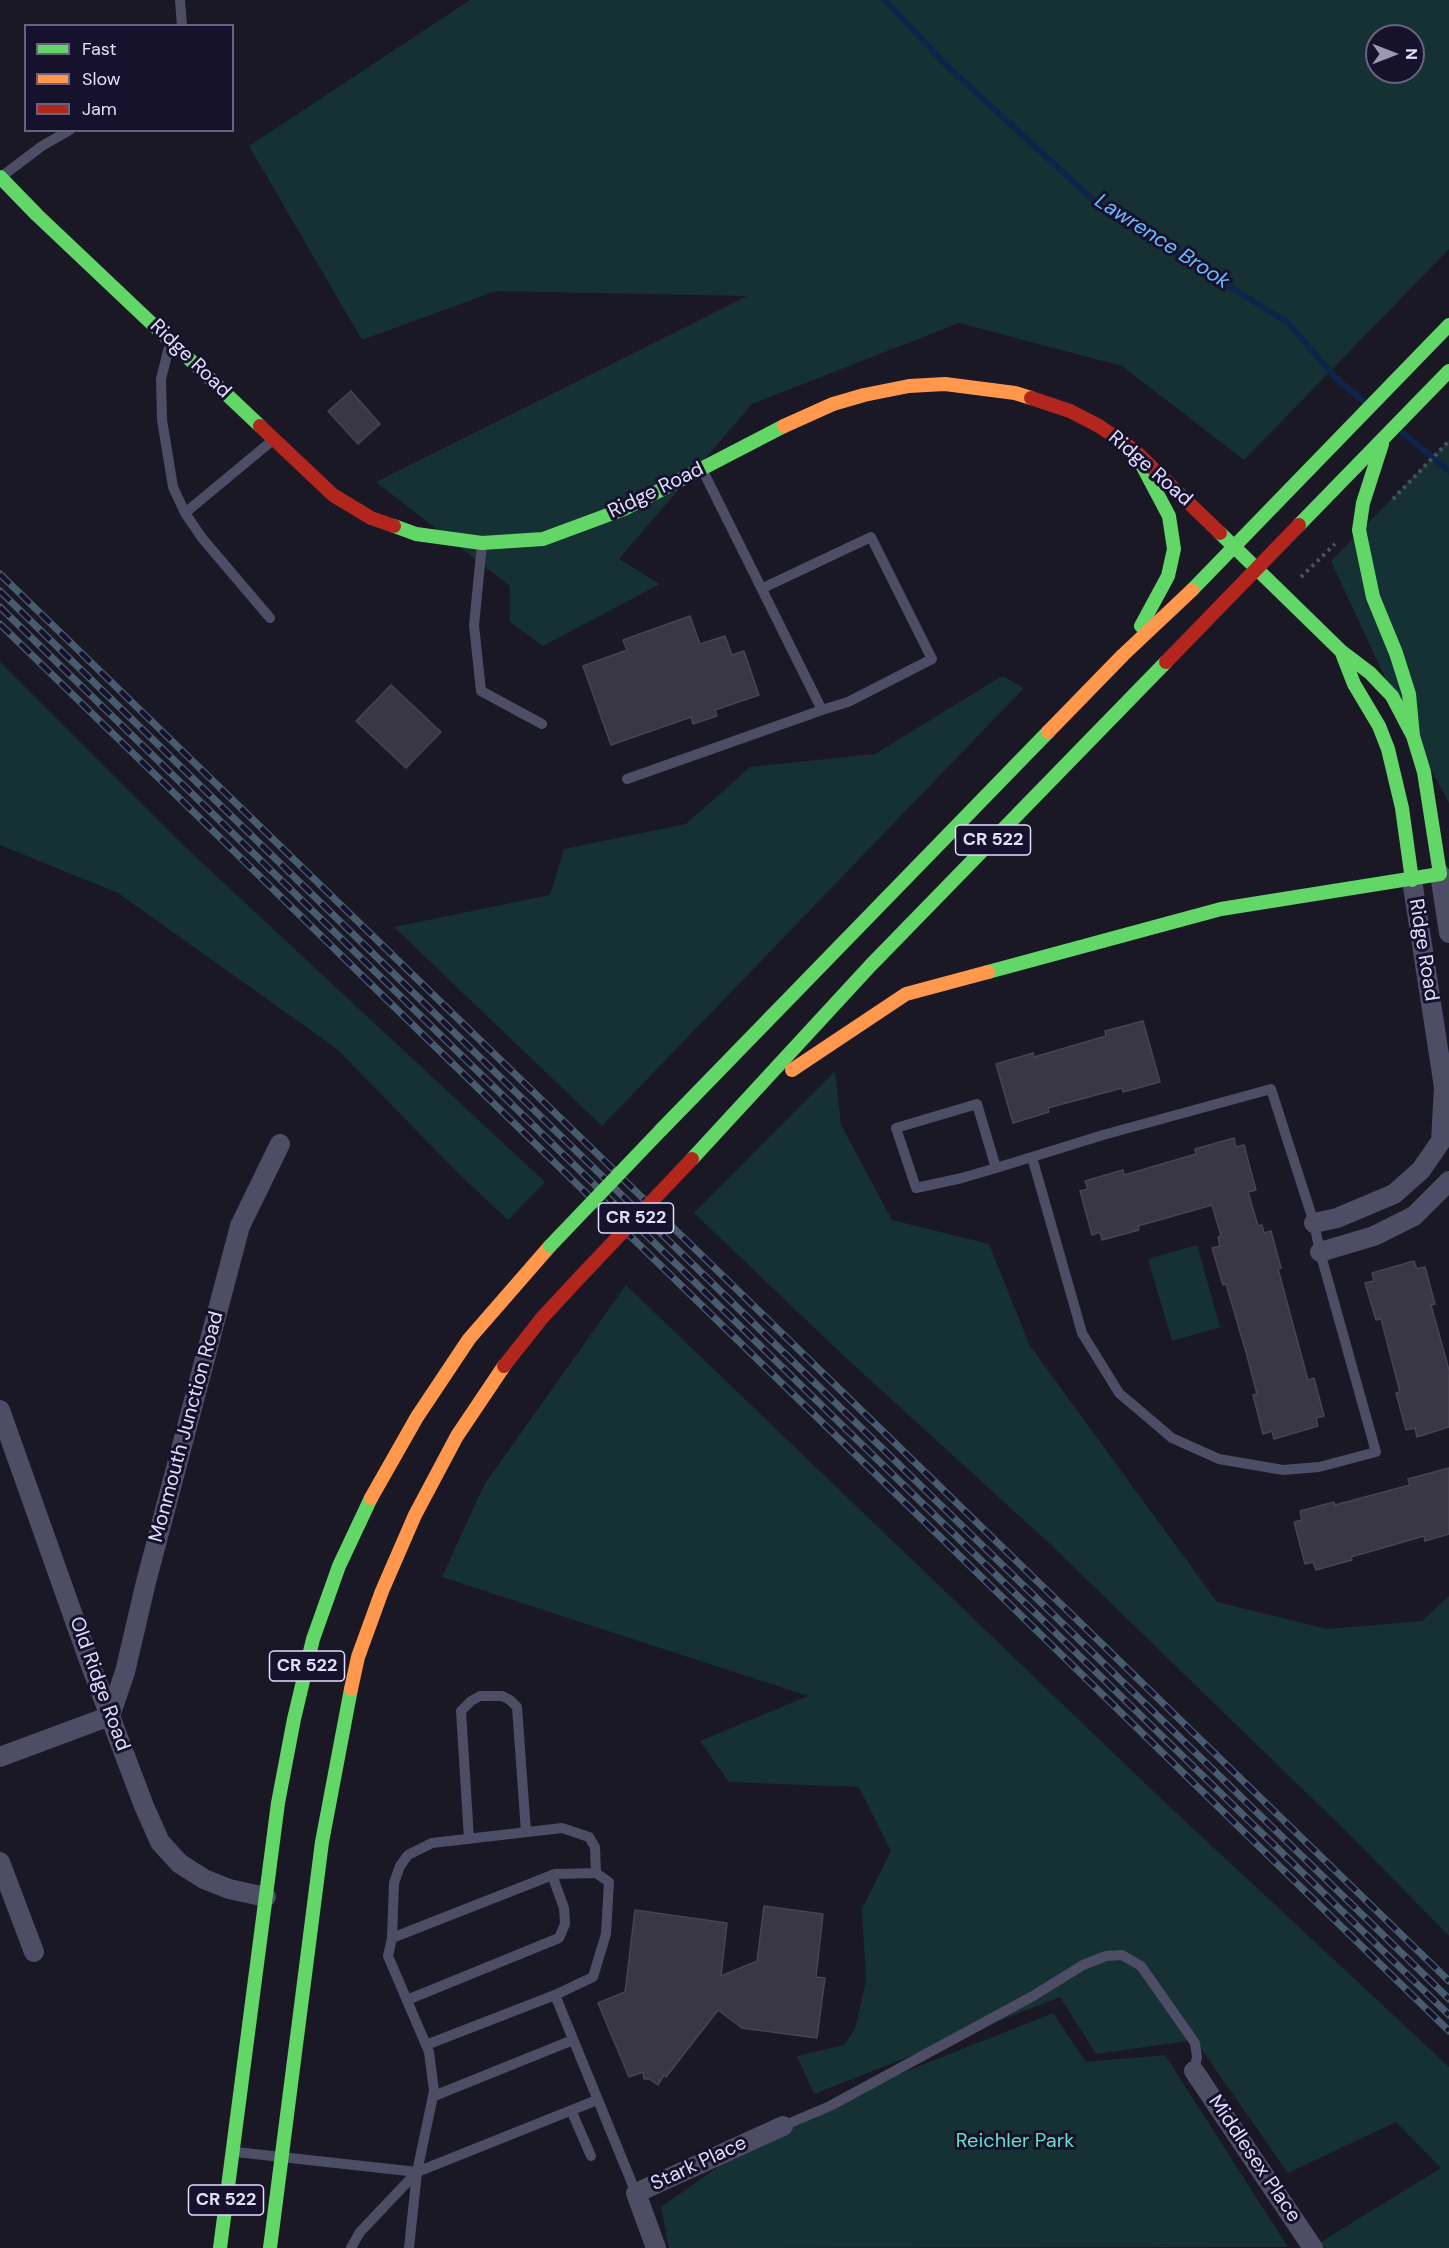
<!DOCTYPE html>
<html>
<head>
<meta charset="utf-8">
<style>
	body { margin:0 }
	#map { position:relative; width:1449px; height:2248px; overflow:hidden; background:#1a1825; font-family:"DM Sans",sans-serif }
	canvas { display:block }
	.legend { position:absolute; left:24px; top:24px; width:210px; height:108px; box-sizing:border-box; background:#16122b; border:2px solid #676380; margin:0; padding:8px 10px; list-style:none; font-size:18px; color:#e1ddff }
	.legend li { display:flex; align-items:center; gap:12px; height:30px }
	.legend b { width:30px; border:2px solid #676380 }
	.north { position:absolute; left:1365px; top:24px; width:60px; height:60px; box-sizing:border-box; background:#16122b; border:2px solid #676380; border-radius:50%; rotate:90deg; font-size:16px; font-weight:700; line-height:24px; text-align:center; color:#e1ddff }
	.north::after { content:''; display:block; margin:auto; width:21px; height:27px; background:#9b98b3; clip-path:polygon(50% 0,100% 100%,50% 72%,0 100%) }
</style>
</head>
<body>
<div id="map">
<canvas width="1449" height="2248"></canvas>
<ul class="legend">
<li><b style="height:8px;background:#63d668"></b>Fast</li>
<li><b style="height:8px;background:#ff974d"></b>Slow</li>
<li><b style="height:8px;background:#b3261e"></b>Jam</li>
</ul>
<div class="north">N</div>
</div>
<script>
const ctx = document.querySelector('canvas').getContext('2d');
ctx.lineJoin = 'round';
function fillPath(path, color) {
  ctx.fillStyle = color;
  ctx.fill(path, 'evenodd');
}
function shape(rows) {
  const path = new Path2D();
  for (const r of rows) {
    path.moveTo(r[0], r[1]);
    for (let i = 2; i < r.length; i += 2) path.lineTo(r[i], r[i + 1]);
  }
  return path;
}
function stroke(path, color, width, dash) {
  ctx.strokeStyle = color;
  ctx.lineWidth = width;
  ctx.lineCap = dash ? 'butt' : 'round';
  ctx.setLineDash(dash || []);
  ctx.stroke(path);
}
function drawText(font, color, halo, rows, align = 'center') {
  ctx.font = font + ' "DM Sans",sans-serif';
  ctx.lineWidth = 6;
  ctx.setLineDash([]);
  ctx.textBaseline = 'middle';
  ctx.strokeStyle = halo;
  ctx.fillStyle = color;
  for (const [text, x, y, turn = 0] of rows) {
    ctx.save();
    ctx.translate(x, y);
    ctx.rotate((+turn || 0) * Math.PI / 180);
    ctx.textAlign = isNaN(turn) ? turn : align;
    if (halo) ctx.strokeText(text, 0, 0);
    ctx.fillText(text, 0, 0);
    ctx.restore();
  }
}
fillPath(shape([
	[470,0,1449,0,1449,249,1244,460,1122,366,959,323,752,404,619,559,660,584,543,646,510,622,510,586,376,482,747,296,496,291,362,340,249,146],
	[1377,36,1413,36,1413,72,1377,72],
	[1449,440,1449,803,1405,721,1331,561],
	[0,662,184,846,545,1182,508,1220,456,1171,337,1049,118,893,0,845],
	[1002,676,1024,688,602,1126,394,927,550,895,564,849,686,824,750,767,875,754],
	[835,1071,841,1125,892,1220,989,1244,1030,1346,1217,1602,1327,1629,1422,1621,1449,1596,1449,1936,1352,1837,1050,1544,845,1357,694,1213],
	[1197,1245,1220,1327,1172,1341,1148,1259],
	[626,1285,1154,1792,1449,2067,1449,2248,1311,2248,1441,2168,1396,2122,1288,2173,1195,2040,1096,2054,1060,1997,814,2094,797,2056,844,2045,855,2029,866,1981,862,1909,891,1851,859,1787,729,1782,700,1741,808,1696,442,1577,484,1485],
	[1053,2013,1086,2062,1165,2055,1288,2247,669,2248,661,2207,786,2119]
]), '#163133');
stroke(shape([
	[885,0,947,66,1101,207,1287,322,1339,381,1365,402],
	[1403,433,1449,471]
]), '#0f244a', 6);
const building = shape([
	[351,391,380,424,358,444,328,411,351,391],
	[690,616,700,644,725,636,732,655,744,651,759,695,715,710,717,716,693,724,691,717,611,745,583,666,627,650,623,640,690,616],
	[391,685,441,732,406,768,356,721,391,685],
	[1143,1021,1160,1082,1123,1092,1122,1088,1048,1108,1049,1112,1013,1123,996,1064,1033,1053,1034,1057,1106,1036,1105,1031,1143,1021],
	[1234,1138,1236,1147,1244,1145,1256,1190,1248,1192,1258,1226,1262,1225,1264,1233,1271,1231,1281,1268,1278,1269,1308,1380,1314,1378,1324,1416,1316,1418,1318,1426,1274,1439,1272,1431,1263,1434,1253,1395,1257,1394,1246,1352,1226,1284,1223,1285,1212,1248,1220,1246,1218,1237,1221,1236,1212,1205,1138,1226,1139,1230,1102,1240,1100,1232,1092,1235,1080,1191,1088,1189,1085,1181,1123,1170,1124,1175,1196,1154,1195,1149,1234,1138],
	[1414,1261,1417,1269,1425,1267,1435,1304,1431,1305,1449,1370,1449,1427,1417,1437,1415,1428,1406,1430,1396,1393,1400,1392,1381,1319,1376,1320,1365,1283,1374,1281,1372,1273,1414,1261],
	[1449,1468,1449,1534,1425,1541,1424,1536,1351,1557,1352,1560,1316,1570,1313,1562,1305,1564,1294,1522,1302,1520,1300,1511,1334,1502,1335,1505,1410,1485,1408,1479,1449,1468],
	[764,1906,823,1914,816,1977,825,1978,817,2038,742,2028,718,2010,666,2077,664,2075,658,2085,649,2079,644,2079,643,2072,629,2077,598,2003,625,1992,635,1910,727,1923,721,1976,757,1961,764,1906]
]);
fillPath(building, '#393646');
stroke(building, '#474358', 1.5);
stroke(shape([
	[1393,499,1449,441],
	[1301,577,1335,544]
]), '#495564', 4, [3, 4.5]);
stroke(shape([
	[180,0,182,26],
	[1,177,42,146,70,130],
	[170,343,161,379,162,420,173,487,185,513],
	[702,469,822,710,848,702,932,659,871,537,763,588],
	[482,544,474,625,481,691,542,724],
	[270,618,202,538,185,513,273,440],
	[627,779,822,710],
	[996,1168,977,1104,896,1128,916,1188,962,1178,996,1168,1032,1157,1103,1135,1271,1089,1314,1223,1320,1252,1376,1452,1319,1467,1283,1470,1219,1459,1172,1438,1119,1393,1082,1333,1032,1157],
	[469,1839,461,1711,471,1701,480,1696,502,1696,510,1700,517,1707,526,1832],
	[392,1938,394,1883,400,1866,408,1855,432,1843,562,1828,589,1837,595,1847,596,1873],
	[407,2000,559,1938,565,1924,564,1908,552,1875],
	[426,2045,555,1995],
	[434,2096,573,2040],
	[571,2110,591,2156],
	[783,2126,830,2106,1033,1996,1083,1965,1106,1956,1122,1955,1141,1966,1195,2043,1197,2057,1194,2071],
	[236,2152,417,2172,597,2100],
	[351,2248,360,2232,417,2172],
	[409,2248,417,2172,434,2091,429,2052,388,1956,392,1938,555,1874,596,1873,609,1882,606,1934,593,1977,555,1995,636,2193]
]), '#4e4d66', 10);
stroke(shape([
	[1440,874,1449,933],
	[1314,1223,1337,1218,1394,1194,1421,1170,1441,1141,1444,1087,1412,880],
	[1320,1252,1374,1236,1414,1216,1449,1181],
	[0,1410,91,1666,144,1806,160,1842,179,1863,204,1879,229,1889,266,1897],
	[0,1757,110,1716,125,1672,146,1582,240,1226,280,1144],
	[0,1862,34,1952],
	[1194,2071,1313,2248],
	[656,2248,636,2193,783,2126]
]), '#4e4d66', 20);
stroke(shape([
	[0,177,37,215,260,426],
	[1382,444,1363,503,1359,530,1373,597,1396,653,1409,694,1413,736],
	[1134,450,1169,516,1174,549,1168,576,1141,626],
	[1299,525,1449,371],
	[394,526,416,534,482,543,543,539,624,509,784,426],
	[1220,533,1341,651,1370,673,1392,696,1413,736,1424,772,1440,874],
	[1192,590,1449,325],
	[1342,653,1354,684,1379,726,1388,749,1402,808,1412,880],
	[988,972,1221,909,1440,874],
	[661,1130,1048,732],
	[692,1159,870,966,1166,662],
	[220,2248,278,1803,294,1719,313,1639,339,1566,371,1498],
	[270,2248,322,1842,351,1689]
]), '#63d668', 14);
stroke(shape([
	[784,426,833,404,864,395,909,386,945,384,1015,393,1031,398],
	[1048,732,1123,655,1192,590],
	[792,1070,906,994,988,972],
	[371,1498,417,1417,469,1339,550,1246],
	[351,1689,358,1657,382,1591,415,1515,457,1436,504,1366]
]), '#ff974d', 14);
stroke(shape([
	[1031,398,1070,411,1099,426,1134,450,1220,533],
	[260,426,333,495,371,518,394,526],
	[1166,662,1299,525],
	[504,1366,542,1318,580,1277]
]), '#b3261e', 14);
const rail = shape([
	[0,574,1449,1981],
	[0,591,1449,1999],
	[0,607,1449,2015],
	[0,624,1449,2031]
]);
stroke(rail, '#485c6e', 7);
stroke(rail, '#16122b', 4.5, [14]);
stroke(shape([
	[550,1246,661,1130]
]), '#63d668', 14);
stroke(shape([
	[580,1277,692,1159]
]), '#b3261e', 14);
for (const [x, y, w] of [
	[993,840,75],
	[636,1218,75],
	[307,1666,75],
	[226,2200,75]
]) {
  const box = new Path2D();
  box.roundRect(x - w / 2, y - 15, w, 30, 4.5);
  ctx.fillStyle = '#16122b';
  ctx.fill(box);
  stroke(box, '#e1ddff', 1.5);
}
drawText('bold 18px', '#e1ddff', null, [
	["CR 522",993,840],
	["CR 522",636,1218],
	["CR 522",307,1666],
	["CR 522",226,2200]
]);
drawText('20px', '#e1ddff', '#16122b', [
	["Ridge Road",190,359,44],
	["Ridge Road",1150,469,41],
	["Ridge Road",656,491,-26],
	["Ridge Road",1423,950,81],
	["Monmouth Junction Road",187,1427,-75],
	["Old Ridge Road",99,1684,70],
	["Middlesex Place",1254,2159,56],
	["Stark Place",699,2164,-25]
]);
drawText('20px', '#67e0c3', '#16122b', [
	["Reichler Park",1015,2142]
]);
drawText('italic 21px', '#6cb8fd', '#16122b', [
	["Lawrence Brook",1162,242,33]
]);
</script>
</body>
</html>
